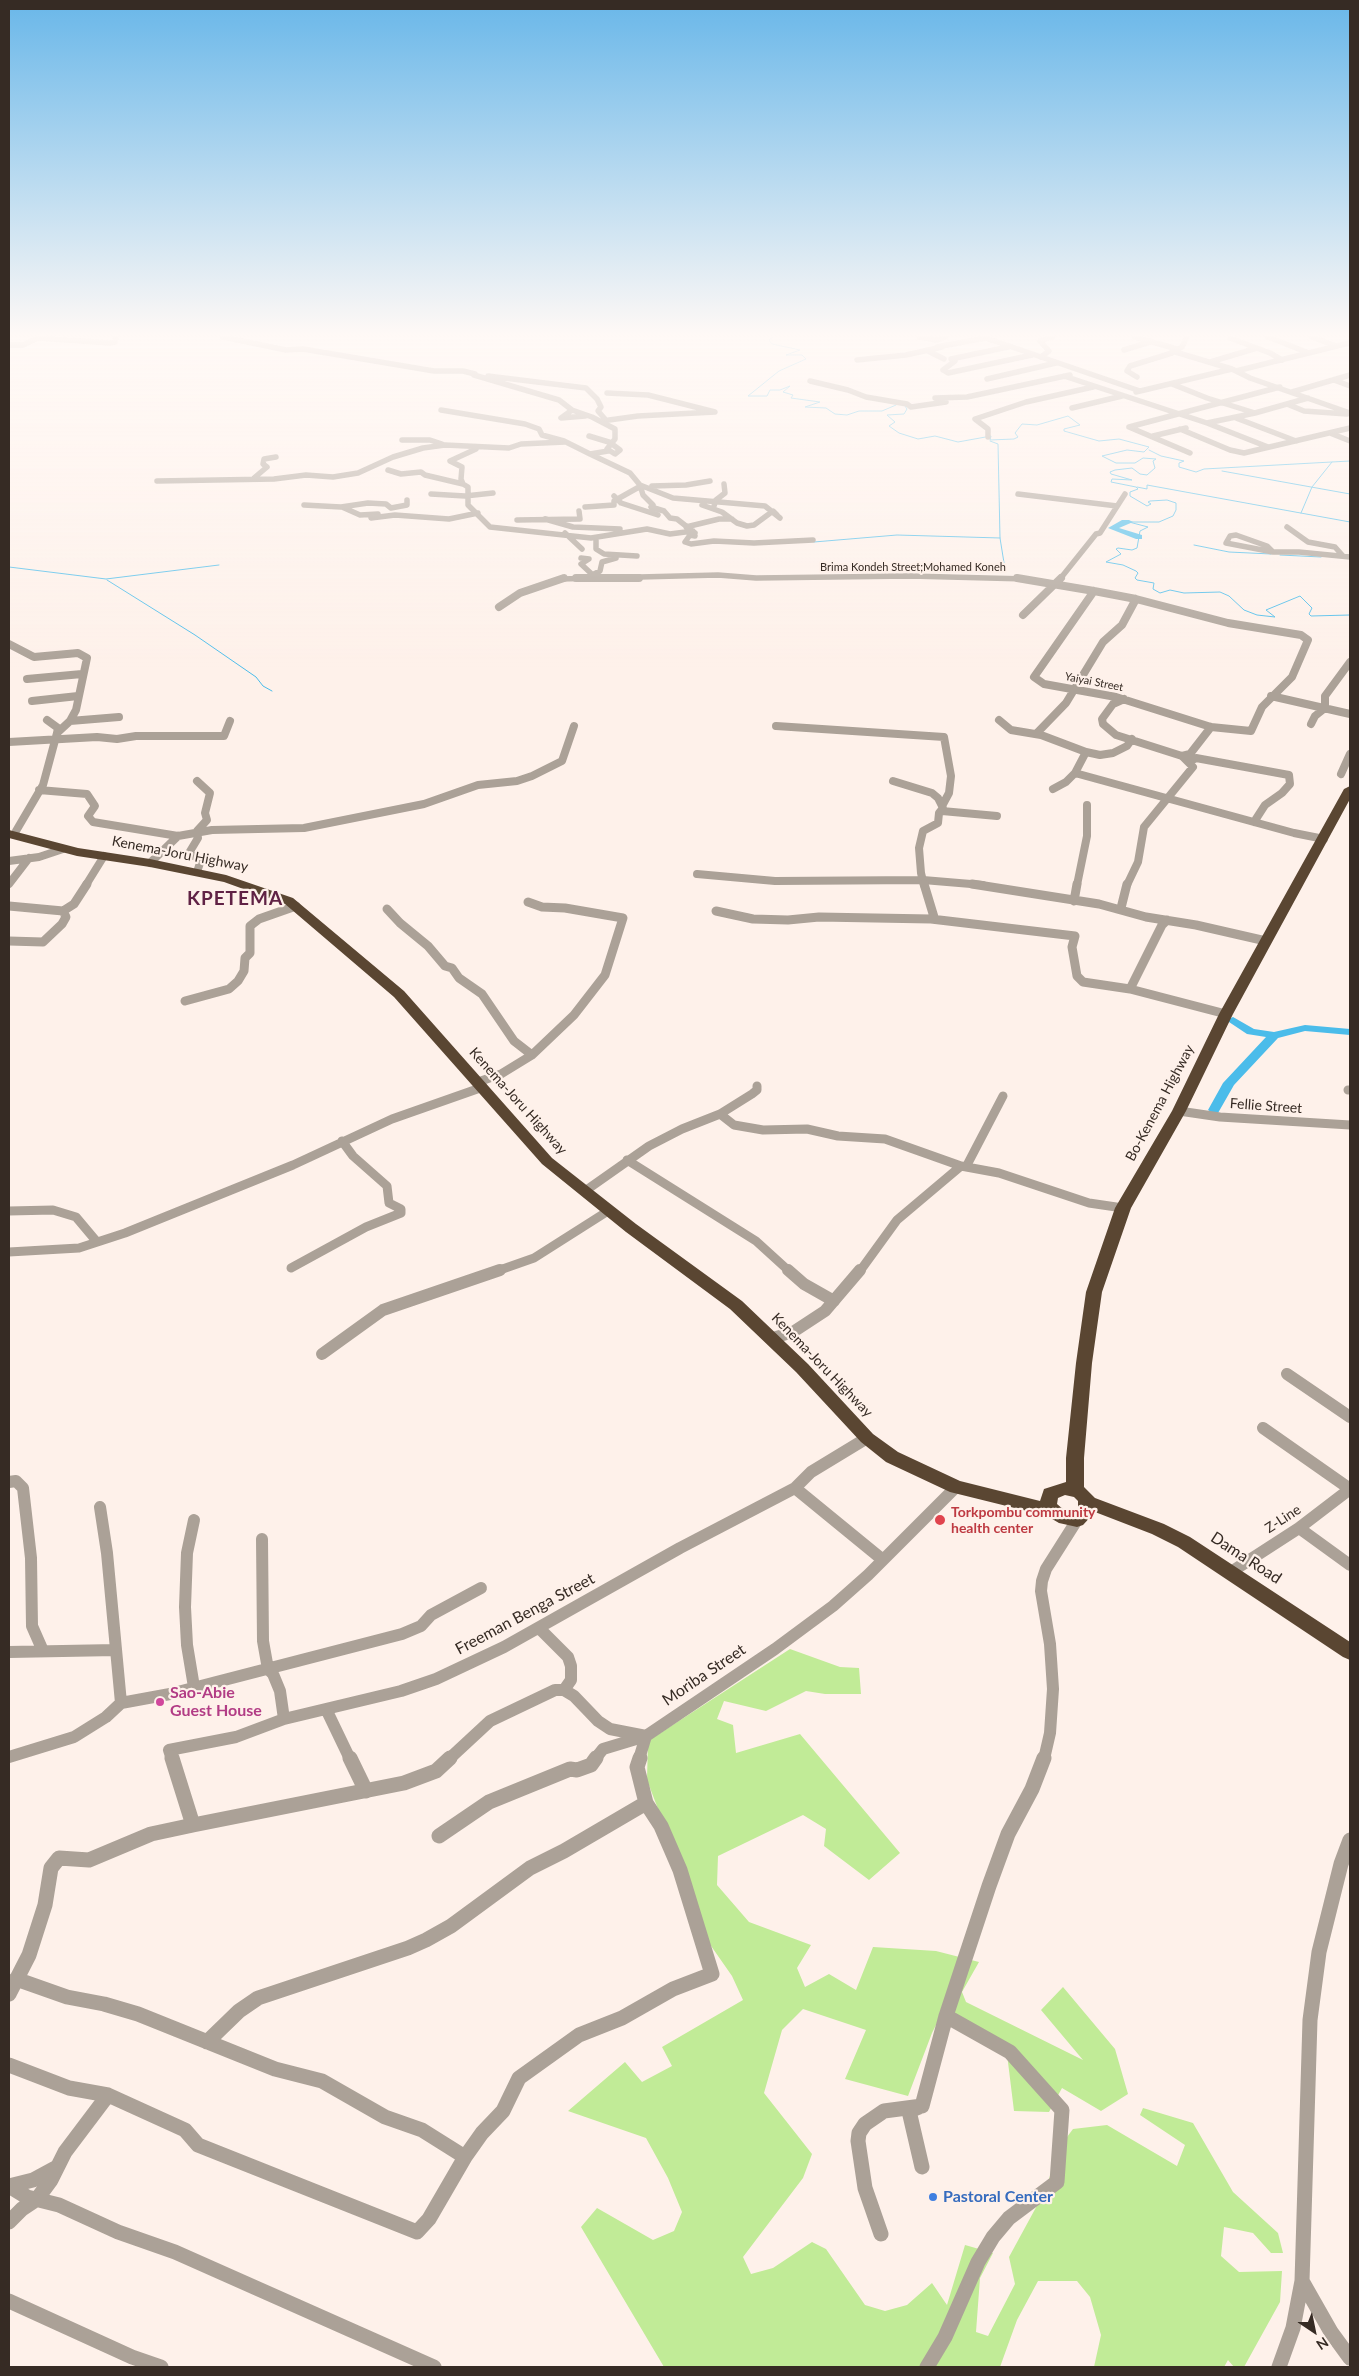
<!DOCTYPE html>
<html>
<head>
<meta charset="utf-8">
<style>
	body { margin:0 }
	#map { position:relative; width:1359px; height:2376px; overflow:hidden; background:#fef1ea; font-family:Lato,sans-serif }
	canvas { display:block }
	.frame { position:absolute; inset:0; border:10px solid #362b24; pointer-events:none }
	.north { position:absolute; left:1289px; top:2306px; width:50px; height:50px; -webkit-text-stroke:4px #fef1ea; paint-order:stroke; rotate:146deg; font-size:14px; font-weight:700; line-height:20px; text-align:center; color:#362b24 }
	.north::after { content:''; display:block; margin:auto; width:18px; height:22px; background:#362b24; clip-path:polygon(50% 0,100% 100%,50% 72%,0 100%) }
</style>
</head>
<body>
<div id="map">
<canvas width="1359" height="2376"></canvas>
<div class="frame"></div>
<div class="north">N</div>
</div>
<script>
const ctx = document.querySelector('canvas').getContext('2d');
ctx.lineJoin = 'round';
function fillPath(path, color) {
  ctx.fillStyle = color;
  ctx.fill(path, 'evenodd');
}
function shape(rows) {
  const path = new Path2D();
  for (const r of rows) {
    path.moveTo(r[0], r[1]);
    for (let i = 2; i < r.length; i += 2) path.lineTo(r[i], r[i + 1]);
  }
  return path;
}
function stroke(path, color, width, dash) {
  ctx.strokeStyle = color;
  ctx.lineWidth = width;
  ctx.lineCap = dash ? 'butt' : 'round';
  ctx.setLineDash(dash || []);
  ctx.stroke(path);
}
function drawText(font, color, halo, rows, align = 'center') {
  ctx.font = font + ' Lato,sans-serif';
  ctx.lineWidth = 4.5;
  ctx.setLineDash([]);
  ctx.textBaseline = 'middle';
  ctx.strokeStyle = halo;
  ctx.fillStyle = color;
  for (const [text, x, y, turn = 0] of rows) {
    ctx.save();
    ctx.translate(x, y);
    ctx.rotate((+turn || 0) * Math.PI / 180);
    ctx.textAlign = isNaN(turn) ? turn : align;
    if (halo) ctx.strokeText(text, 0, 0);
    ctx.fillText(text, 0, 0);
    ctx.restore();
  }
}
fillPath(shape([
	[790,1649,840,1667,859,1668,861,1694,825,1694,806,1691,766,1711,724,1701,717,1719,733,1725,736,1753,800,1734,900,1853,869,1880,824,1846,826,1829,803,1815,718,1856,717,1885,749,1922,811,1945,797,1968,805,1987,829,1974,856,1990,873,1947,936,1951,979,1962,962,1992,966,2002,1083,2060,1041,2010,1063,1987,1115,2049,1128,2094,1101,2111,1062,2088,1049,2112,1014,2111,1006,2046,943,2011,932,2033,908,2096,845,2079,866,2030,803,2009,782,2030,764,2093,812,2154,803,2178,743,2257,751,2274,773,2268,812,2242,826,2249,865,2305,885,2311,907,2305,932,2283,947,2305,965,2245,993,2253,980,2278,976,2332,988,2336,1015,2284,1009,2257,1046,2189,1058,2149,1073,2129,1107,2125,1177,2166,1185,2145,1140,2115,1143,2108,1193,2123,1233,2192,1278,2233,1283,2253,1271,2253,1253,2233,1224,2227,1221,2256,1239,2272,1282,2271,1280,2302,1244,2367,1234,2367,1228,2360,1224,2367,1094,2367,1101,2335,1090,2297,1077,2281,1038,2281,1017,2320,1000,2367,664,2367,581,2227,597,2208,653,2240,674,2231,682,2212,668,2178,646,2138,568,2111,625,2062,642,2082,672,2066,662,2047,743,2000,732,1976,709,1943,647,1780,648,1741]
]), '#c1eb97');
stroke(shape([
	[773,337,769,340,772,344,800,350,786,355,802,355,806,359,779,371,748,396,767,396,770,390,780,390,790,386,783,392,793,395,791,398,820,402,805,407,826,408,835,414,847,415,859,411,882,411,896,405],
	[905,406,907,409,904,414,887,415,895,422,889,426,899,433,918,439,935,436,958,442,991,436,990,440,1014,439,1018,437,1015,433,1022,424,1037,425,1068,416,1080,425,1064,429,1064,431,1099,441,1119,439,1149,447,1144,452,1127,450,1102,456,1116,463,1135,463,1143,458,1156,459,1153,461,1155,468,1147,475,1140,474,1132,468,1115,470,1110,472,1111,474,1132,480,1112,479,1111,482,1136,487,1138,489,1130,492,1130,496,1147,506,1151,504,1148,502,1150,501,1167,500,1176,503,1176,510,1173,516,1159,522,1129,522,1148,527,1140,531,1137,548,1132,550,1118,548,1116,549,1121,554,1106,562,1123,565,1136,571,1138,573,1135,578,1137,580,1154,583,1153,589,1160,593,1170,590,1184,593,1220,592,1229,596,1244,610,1257,615,1275,617,1266,610,1300,596,1312,608,1309,614,1311,616,1350,615],
	[990,441,998,444,1000,538,1005,569],
	[1149,450,1161,456,1184,461,1179,463,1179,467,1196,472,1204,469,1350,461],
	[1222,471,1350,494],
	[1137,487,1147,489,1147,485,1350,522],
	[1301,513,1312,487,1332,462],
	[814,542,897,535,1000,538],
	[1194,545,1229,552,1271,554],
	[1280,555,1321,557],
	[9,567,106,579,219,565],
	[107,580,195,635,256,677,263,686,272,691]
]), '#4bbcea', 1);
fillPath(shape([
	[1122,520,1129,520,1133,522,1119,528,1142,535,1142,539,1136,539,1108,528,1122,520],
	[1233,1017,1254,1029,1274,1032,1305,1025,1350,1029,1350,1035,1305,1031,1278,1038,1234,1085,1218,1113,1214,1114,1208,1110,1223,1083,1266,1037,1247,1034,1229,1022,1227,1020,1233,1017]
]), '#4bbcea');
stroke(shape([
	[223,337,286,350,303,349,434,371,463,371,475,374],
	[919,337,937,340,945,337],
	[983,337,1140,391],
	[1135,337,1177,349],
	[1268,337,1309,353],
	[1312,337,1336,346],
	[1230,338,1270,353,1282,360],
	[9,345,23,345,38,338,110,343,115,342,116,337],
	[937,347,985,338],
	[1124,350,1150,342],
	[928,351,944,359],
	[1172,351,1232,369,1250,378,1350,413],
	[1041,357,1049,351,1040,341,1052,337],
	[951,359,1008,347],
	[857,360,906,355,942,347],
	[955,361,943,370,948,373,1032,355],
	[1210,362,1257,348],
	[1236,371,1349,343],
	[474,375,559,400,572,410,592,417,615,429,615,439,607,449,615,454,620,450,612,444],
	[488,376,586,388,597,399,601,407,598,411,605,419,604,422],
	[1064,376,1207,423,1268,447],
	[1137,377,1127,371,1130,366,1172,353,1182,347,1187,337],
	[987,379,1056,363],
	[1334,380,1350,386],
	[810,381,848,390,866,397,907,404,911,407,946,402],
	[1172,384,1207,398,1255,413],
	[1136,392,1232,369],
	[1292,392,1350,375],
	[935,398,967,397,1070,375],
	[1287,404,1304,411,1347,414],
	[1072,408,1122,396],
	[441,410,525,424,539,429,542,435,564,441,590,454],
	[572,410,561,418,585,416],
	[1236,418,1296,441],
	[602,421,638,416,715,412,648,395,607,393],
	[1207,423,1255,413,1308,398],
	[1129,427,1280,387],
	[1129,427,1190,453],
	[1180,429,1230,450,1244,453,1350,428],
	[1330,433,1350,441],
	[589,436,612,443],
	[1153,436,1186,428],
	[988,437,988,429,975,419,1026,402,1093,387],
	[402,440,430,440,442,444],
	[474,447,476,449,450,461,462,467,461,479,463,484,468,487,468,505,490,527,591,538,647,529,670,534,693,531],
	[608,451,590,454,630,473,640,485,673,498,765,506,780,518],
	[388,470,401,474,421,472,425,475,463,484],
	[254,478,267,467,263,464,264,459,276,457],
	[157,481,274,479,306,475,333,477,358,473,393,457,423,448,445,445,509,448,521,444,565,442],
	[640,485,643,495,653,505,651,507,664,511,670,518,677,519,695,533],
	[652,486,686,485,710,481],
	[431,494,465,496,493,493],
	[1018,494,1117,506],
	[614,496,621,503,658,515],
	[304,505,341,507,368,503,386,504,391,508,407,505,407,500],
	[702,505,722,512,737,523,747,526,754,525,773,511,777,515],
	[714,506,716,500,725,493,724,484],
	[342,507,360,515,378,514],
	[585,507,614,505,614,501,639,487],
	[371,518,395,515,449,519,478,513],
	[545,519,573,527,620,529],
	[517,520,580,519,579,511],
	[686,527,719,519,732,519],
	[1287,527,1308,542,1335,547,1343,556],
	[565,533,582,549],
	[1236,535,1267,546,1273,552,1226,543,1230,536,1236,535],
	[695,536,690,535,685,542,691,544,714,541,754,543,813,540],
	[596,538,596,549,604,554,637,556],
	[1273,552,1299,552,1350,557],
	[581,558,589,559,581,564,596,578],
	[594,574,600,571,602,562,616,558],
	[561,579,718,575,756,578,910,576,1026,579],
	[1060,579,1096,534,1100,533,1125,494]
]), '#aba197', 5.5);
stroke(shape([
	[576,578,639,578],
	[1017,578,1094,591],
	[1094,591,1136,599,1228,623,1301,635,1308,640,1292,677,1262,707,1251,731,1211,727,1116,697,1044,684,1034,677,1094,591],
	[499,607,520,593,564,578],
	[1023,615,1061,578],
	[9,644,34,657,78,653,87,658,76,710,70,721,57,733,43,785,16,831,16,835],
	[27,679,82,674],
	[1271,696,1350,714],
	[1124,699,1113,704,1102,719,1103,724,1116,735,1182,756,1193,767,1144,827,1138,862,1127,885],
	[32,701,78,696],
	[47,720,58,728,57,733],
	[999,720,1011,730,1041,735,1086,752,1075,773,1066,782,1053,789],
	[70,721,119,717],
	[1311,724,1315,716,1325,708,1325,696,1350,662],
	[776,726,944,737,951,776,949,793,942,806],
	[1036,734,1066,703,1103,642,1122,625,1136,599],
	[9,742,97,737,117,739,136,736,224,736,230,721],
	[1086,752,1100,755,1113,753,1127,746,1132,739],
	[1182,756,1190,754,1211,727],
	[1189,762,1196,758,1289,775,1290,784,1282,793,1265,805,1254,822],
	[1075,773,1294,833,1324,839],
	[1341,774,1350,754],
	[197,781,210,793,205,813,207,820,197,831,198,838,189,853,201,860,197,872],
	[893,781,932,793,938,798,943,808,939,813,938,823,923,831,919,848,921,873,924,885],
	[39,790,87,794,95,806,88,816,93,822,178,836,212,830,304,828,424,804,478,785,517,781,532,776,562,761,574,726],
	[942,811,997,816],
	[9,861,39,857,63,849],
	[150,863,178,836],
	[697,874,775,881,923,880,983,885],
	[9,884,29,858],
	[86,885,104,856],
	[1077,885,1087,836,1087,805]
]), '#aba197', 8);
stroke(shape([
	[972,884,1099,904,1146,917,1196,925,1266,941],
	[1074,901,1077,884],
	[9,906,63,911],
	[1121,908,1127,884],
	[387,909,400,923,428,946,445,966,452,968,459,978,482,994,514,1041,532,1055],
	[716,911,753,919,788,920,819,917,931,919,934,917,924,884],
	[931,919,1075,936,1072,947,1077,976,1083,982,1130,989,1226,1014],
	[9,941,43,942,62,924,66,917,63,911,74,904,87,884],
	[1130,989,1162,925,1167,920],
	[185,1001,229,989,238,981,244,971,245,958,250,953,250,926,259,919,296,906],
	[478,1082,501,1074,532,1055,574,1015,605,975,623,918,565,908,542,907,528,902],
	[1348,1090,1350,1090],
	[1179,1111,1220,1117,1350,1125],
	[720,1114,734,1125,763,1130,807,1129,838,1136,885,1139,961,1166],
	[627,1160,756,1241,789,1271],
	[966,1167,1003,1096],
	[585,1191,649,1146,682,1129,720,1114,752,1094,757,1090,757,1086],
	[9,1211,53,1210,76,1217,97,1242],
	[9,1252,79,1248,125,1233,293,1165,392,1119,483,1087],
	[291,1268,366,1227,401,1213,401,1209,389,1203,387,1186,353,1156,342,1141],
	[497,1271,534,1258,608,1211],
	[860,1271,897,1220,961,1166,999,1173,1089,1203,1123,1208]
]), '#aba197', 9);
stroke(shape([
	[788,1270,804,1284,834,1301],
	[773,1338,793,1332,825,1311,860,1270],
	[322,1354,383,1310,500,1270],
	[1287,1374,1350,1417],
	[1263,1428,1350,1489],
	[9,1482,16,1481,23,1488,31,1558,32,1626,43,1651],
	[795,1488,883,1560],
	[100,1507,107,1553,121,1703],
	[194,1520,187,1553,185,1607,187,1645,194,1687],
	[1299,1528,1350,1565],
	[262,1539,263,1641,268,1669,273,1674,280,1691,284,1719],
	[1231,1572,1299,1528,1350,1489],
	[539,1628,568,1657,571,1666,571,1680,564,1690],
	[9,1652,116,1650],
	[326,1709,350,1759],
	[9,1757,74,1737,106,1717,121,1703,170,1694,402,1634,421,1626,431,1615,481,1588],
	[172,1759,169,1750,236,1737,284,1719,401,1691,436,1679,504,1647,680,1548,795,1488,811,1472,867,1438],
	[449,1759,490,1721,555,1690,564,1690,574,1696,598,1721,610,1729,646,1736],
	[595,1759,603,1749,646,1736,775,1649,833,1606,868,1575,956,1487],
	[639,1759,646,1736],
	[1044,1759,1050,1733,1053,1689,1050,1644,1041,1591,1042,1581,1046,1569,1077,1520]
]), '#aba197', 12);
stroke(shape([
	[172,1758,193,1825,404,1783,436,1771,450,1758],
	[350,1758,366,1791],
	[439,1836,489,1802,570,1769,577,1770,591,1765,596,1758],
	[16,1979,67,1997,104,2004,138,2014,275,2069,322,2081,385,2117,422,2130,465,2157],
	[9,1994,29,1955,45,1905,51,1868,59,1858,89,1860,151,1834,193,1825],
	[207,2042,239,2011,258,1998,408,1948,426,1940,451,1926,530,1868,564,1851,646,1803],
	[9,2065,69,2088,108,2095,185,2130,198,2145,417,2232,429,2219,465,2157,482,2133,503,2111,519,2078,579,2035,622,2018,673,1989,712,1974,680,1870,661,1826,646,1803,637,1767,640,1758],
	[922,2106,946,2016,989,1886,1008,1834,1032,1789,1044,1758],
	[919,2107,909,2111,922,2167],
	[9,2186,27,2197,59,2205,118,2232,175,2252,434,2367],
	[9,2186,33,2180,57,2167],
	[9,2222,22,2209,37,2199,51,2180,65,2152,108,2095],
	[881,2234,865,2188,858,2141,859,2133,865,2124,884,2111,922,2106],
	[1302,2281,1331,2332,1350,2358],
	[9,2301,132,2357,161,2367],
	[927,2367,945,2337,978,2262,993,2237,1009,2218,1057,2182,1062,2110,1010,2052,946,2016],
	[1279,2367,1293,2328,1302,2281,1310,2020,1319,1952,1341,1864,1350,1840]
]), '#aba197', 15);
fillPath(shape([
	[1350,786,1350,799,1233,1014,1186,1111,1131,1208,1102,1292,1092,1363,1084,1458,1084,1487,1095,1498,1164,1524,1190,1537,1350,1642,1350,1660,1343,1657,1178,1547,1152,1534,1095,1512,1083,1525,1077,1527,1059,1523,1047,1516,950,1492,886,1462,861,1442,796,1372,730,1309,626,1232,542,1164,394,997,285,904,224,882,150,867,77,856,9,838,9,830,78,848,150,859,226,875,293,898,404,991,552,1158,636,1224,742,1301,808,1364,873,1434,898,1452,960,1481,1040,1501,1044,1489,1066,1482,1066,1458,1076,1363,1086,1292,1115,1208,1172,1111,1219,1014,1344,789,1350,786],
	[1065,1495,1074,1497,1078,1501,1078,1509,1074,1512,1064,1510,1057,1504,1058,1498,1065,1495]
]), '#5a4632');
const sky = ctx.createLinearGradient(0, 0, 0, 670);
sky.addColorStop(0, '#69b7e9');
sky.addColorStop(0.5, '#fff9f6');
sky.addColorStop(1, '#fff9f600');
ctx.fillStyle = sky;
ctx.fillRect(0, 0, 1359, 670);
for (const [x, y, r, color] of [
	[940,1520,6,"#e0444e"],
	[160,1702,5,"#d1479c"],
	[933,2197,5,"#3f7fe0"]
]) {
  const dot = new Path2D();
  dot.arc(x, y, r, 0, 2 * Math.PI);
  ctx.fillStyle = color;
  ctx.fill(dot);
  stroke(dot, '#fef1ea', 2);
}
drawText('11px', '#362b24', '#fef1ea', [
	["Brima Kondeh Street;Mohamed Koneh",913,567],
	["Yaiyai Street",1094,682,11]
]);
drawText('14px', '#362b24', '#fef1ea', [
	["Kenema-Joru Highway",180,854,11],
	["Kenema-Joru Highway",518,1101,48],
	["Bo-Kenema Highway",1160,1103,-62],
	["Fellie Street",1266,1106,4],
	["Kenema-Joru Highway",822,1365,46],
	["Z-Line",1283,1519,-33]
]);
drawText('bold 14px', '#be3a42', '#fef1ea', [
	["Torkpombu community",951,1512],
	["health center",951,1528]
], 'left');
drawText('16px', '#362b24', '#fef1ea', [
	["Dama Road",1246,1558,33],
	["Freeman Benga Street",525,1614,-28],
	["Moriba Street",704,1675,-34]
]);
drawText('bold 16px', '#b23c85', '#fef1ea', [
	["Sao-Abie",170,1693],
	["Guest House",170,1711]
], 'left');
drawText('bold 16px', '#366cbe', '#fef1ea', [
	["Pastoral Center",943,2197]
], 'left');
ctx.letterSpacing = '1px';
drawText('bold 19px', '#602245', '#fef1ea', [
	["KPETEMA",235,899]
]);
ctx.letterSpacing = '0px';
</script>
</body>
</html>
